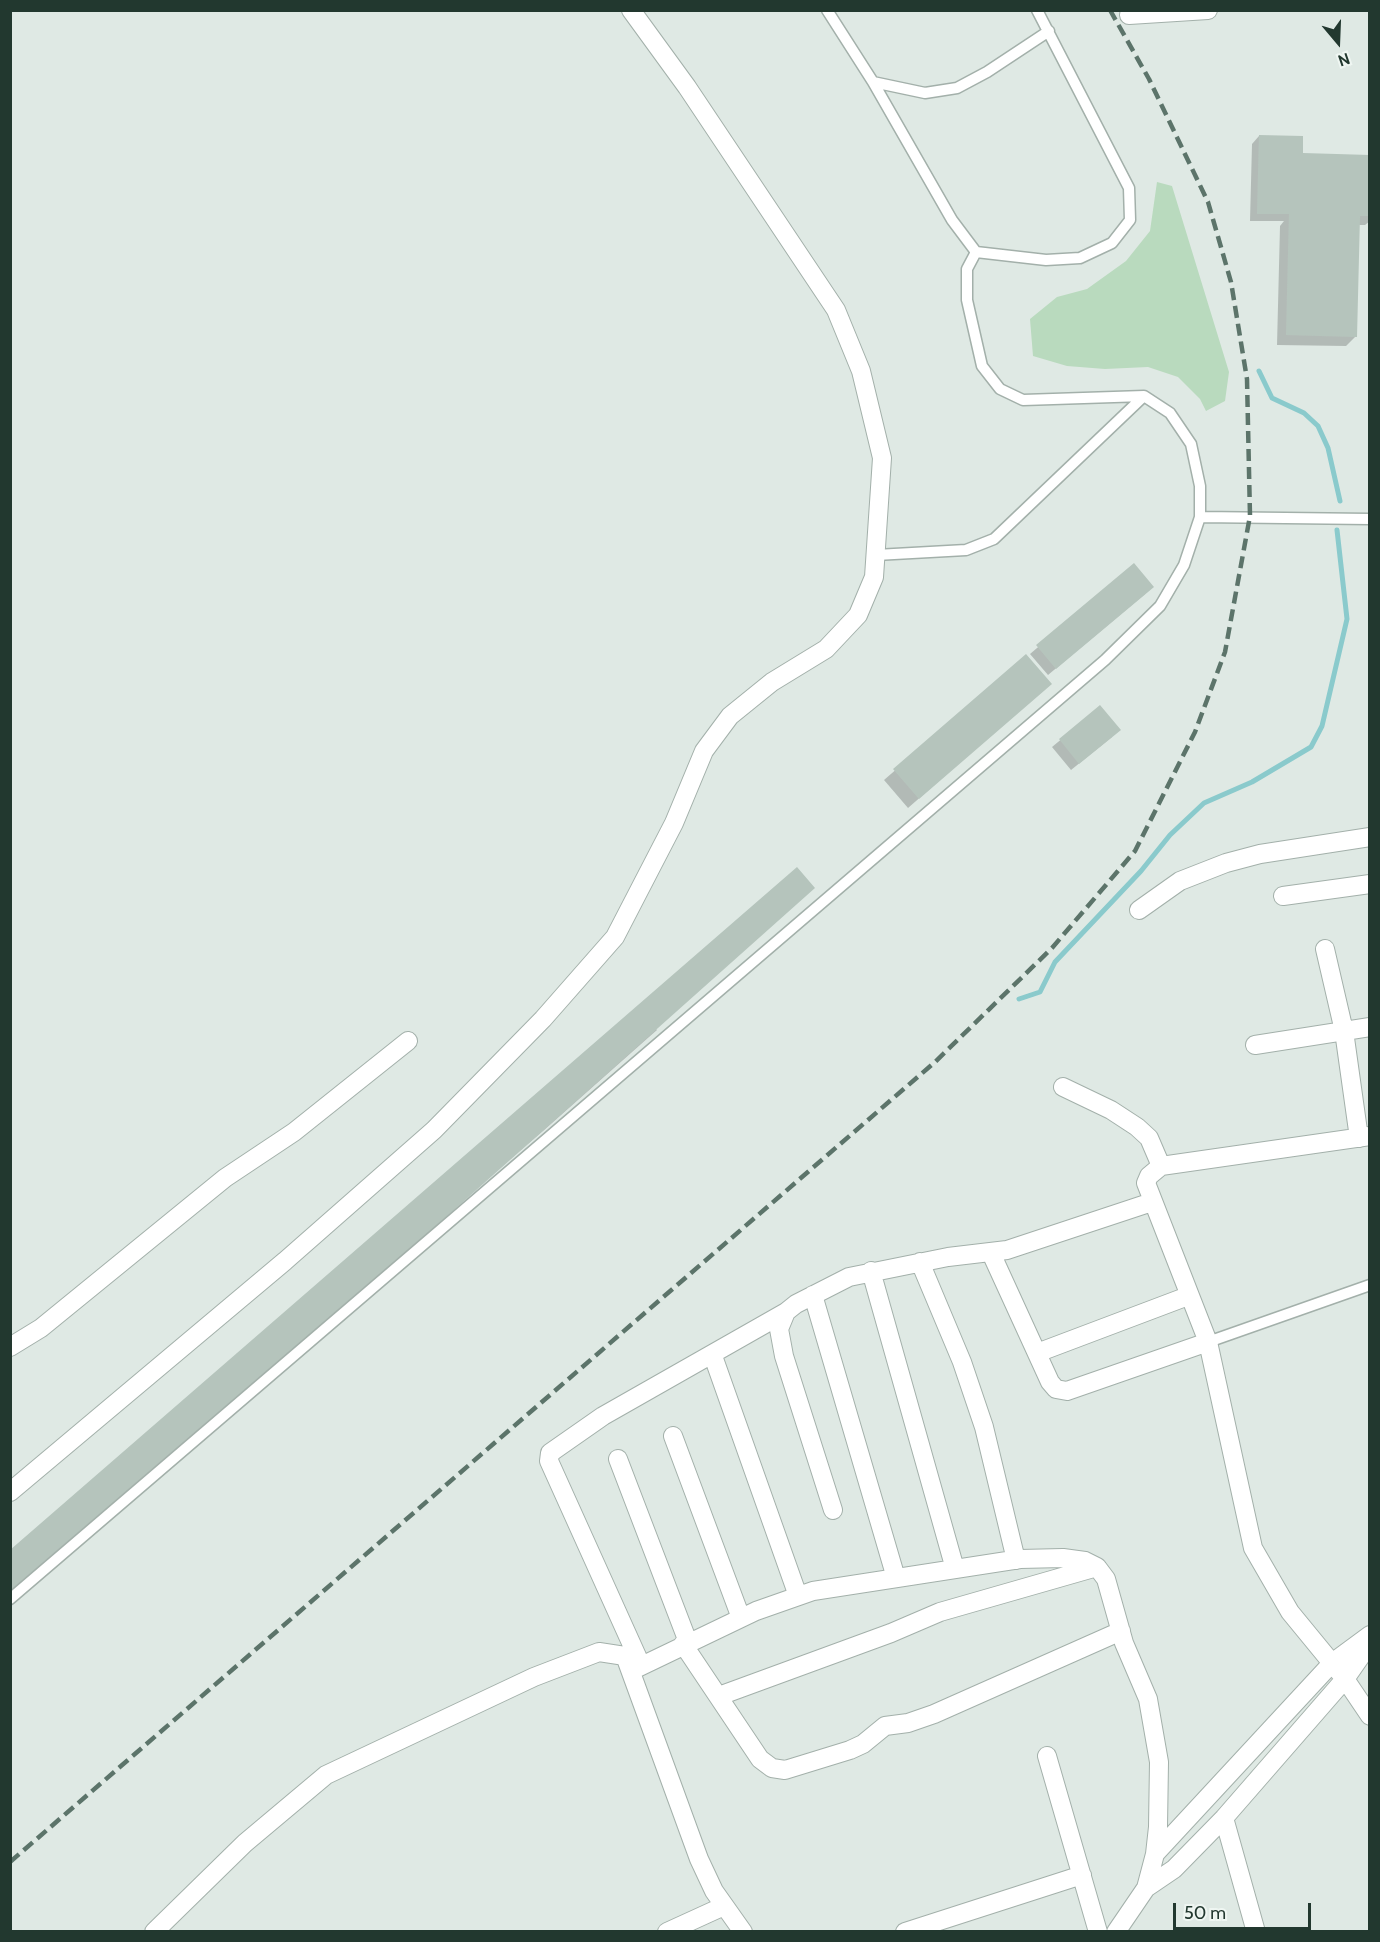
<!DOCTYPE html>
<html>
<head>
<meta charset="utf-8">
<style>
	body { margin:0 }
	#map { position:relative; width:1380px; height:1942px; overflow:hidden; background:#dfe9e4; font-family:Cabin,sans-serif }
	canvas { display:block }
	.frame { position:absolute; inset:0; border:12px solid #22382f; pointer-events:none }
	.north { position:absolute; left:1308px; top:12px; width:60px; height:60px; -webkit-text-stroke:4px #eff6f2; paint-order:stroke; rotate:161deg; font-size:16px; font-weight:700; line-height:24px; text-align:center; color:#22382f }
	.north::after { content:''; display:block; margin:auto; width:21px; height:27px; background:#22382f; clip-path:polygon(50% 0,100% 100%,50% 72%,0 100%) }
	.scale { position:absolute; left:1173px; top:1903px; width:138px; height:27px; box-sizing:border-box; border:3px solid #22382f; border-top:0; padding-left:8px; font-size:18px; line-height:21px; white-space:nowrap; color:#22382f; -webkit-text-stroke:4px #eff6f2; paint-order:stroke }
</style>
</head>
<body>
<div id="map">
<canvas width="1380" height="1942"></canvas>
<div class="frame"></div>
<div class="north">N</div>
<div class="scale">50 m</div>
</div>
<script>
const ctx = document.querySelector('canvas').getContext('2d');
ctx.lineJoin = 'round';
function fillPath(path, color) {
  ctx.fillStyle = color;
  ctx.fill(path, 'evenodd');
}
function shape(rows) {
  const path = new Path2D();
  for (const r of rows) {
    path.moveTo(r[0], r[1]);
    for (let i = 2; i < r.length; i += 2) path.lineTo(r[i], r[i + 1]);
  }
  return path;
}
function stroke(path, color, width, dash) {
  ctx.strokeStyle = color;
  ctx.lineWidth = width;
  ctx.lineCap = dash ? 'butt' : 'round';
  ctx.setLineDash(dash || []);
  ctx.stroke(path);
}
fillPath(shape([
	[1157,182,1172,186,1229,372,1225,401,1206,411,1200,399,1178,377,1148,367,1105,369,1067,366,1033,356,1030,319,1057,297,1087,289,1126,261,1150,231]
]), '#b9dabe');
fillPath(shape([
	[1259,136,1301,157,1370,156,1370,221,1365,225,1358,225,1356,336,1346,346,1277,345,1280,226,1284,221,1250,221,1252,144],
	[1134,565,1145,594,1048,675,1030,654],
	[1026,657,1050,684,908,808,884,780],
	[1100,707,1112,737,1071,770,1052,747],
	[655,1028,657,1030,649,1037,543,1131,10,1591,10,1552]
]), '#0003');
stroke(shape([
	[1259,371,1272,398,1304,413,1318,426,1328,448,1340,501],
	[1019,999,1040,992,1055,962,1141,871,1170,835,1204,803,1252,782,1311,747,1322,726,1347,619,1337,530]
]), '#8acacc', 5);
fillPath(shape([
	[1259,135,1303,136,1303,153,1370,155,1370,216,1360,216,1357,337,1286,335,1289,214,1257,214],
	[1134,563,1154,587,1056,669,1036,645],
	[1026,654,1052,684,919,799,893,769],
	[1100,705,1121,730,1079,764,1059,739],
	[797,867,815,888,427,1234,10,1591,10,1550]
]), '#b5c4bc');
const service = shape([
	[827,10,873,82,952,220,976,252,1046,260,1080,258,1112,243,1130,220,1129,188,1037,10],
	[873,82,925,93,957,88,987,72,1049,31],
	[1200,517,1370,519],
	[876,555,966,550,994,539,1144,396],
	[1208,1342,1370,1285],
	[10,1599,1105,660,1160,606,1184,565,1200,517,1200,486,1191,444,1170,413,1144,396,1023,400,1000,389,982,366,967,300,967,269,976,252]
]);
const minor = shape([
	[1129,15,1208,10],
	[1283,896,1370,884],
	[1139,910,1180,881,1226,863,1260,854,1370,837],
	[1325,949,1344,1031,1359,1138],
	[1255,1045,1370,1027],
	[1063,1087,1111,1110,1137,1127,1149,1138,1161,1166],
	[1370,1136,1161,1166,1149,1176,1146,1183,1208,1342,1253,1548,1290,1612,1345,1679,1370,1716],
	[991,1253,1050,1382,1056,1389,1067,1391,1208,1342],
	[920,1262,962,1362,984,1427,1016,1560],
	[871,1271,955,1569],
	[813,1295,896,1578],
	[10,1347,41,1328,225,1178,294,1132,408,1041],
	[1037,1353,1188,1296],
	[713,1356,798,1596],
	[673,1436,741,1618],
	[618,1459,688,1642],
	[10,1492,285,1261,434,1130,543,1019,615,937,674,823,704,751,730,716,772,682,826,649,858,615,874,577,882,458,861,371,836,310,687,87,631,10],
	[833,1510,784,1356,779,1329,786,1312,796,1304,849,1277,948,1257,1007,1250,1152,1202],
	[683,1644,760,1759,772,1768,785,1770,850,1750,863,1744,885,1726,908,1723,934,1714,1121,1631],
	[641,1665,549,1461,550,1453,603,1416,786,1312],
	[631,1671,756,1611,813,1591,1020,1559,1063,1558,1085,1561,1097,1567,1106,1579,1124,1643,1148,1699,1159,1762,1158,1827,1155,1854],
	[719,1696,891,1633,940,1612,1097,1567],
	[1047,1756,1098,1932],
	[1224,1818,1256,1932],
	[1146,1888,1174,1869,1224,1818,1345,1679,1370,1643],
	[154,1932,245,1843,326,1775,534,1677,599,1652,625,1656,699,1859,714,1891,743,1932],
	[667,1932,724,1906],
	[905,1932,1082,1875],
	[1116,1932,1146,1888,1155,1854,1332,1663,1370,1635]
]);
stroke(service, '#a3b0aa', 13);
stroke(minor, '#a3b0aa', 20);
stroke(service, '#fff', 10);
stroke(minor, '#fff', 18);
stroke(shape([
	[10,1862,935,1062,1052,948,1135,851,1195,732,1225,652,1250,516,1247,379,1231,282,1208,202,1149,79,1110,10]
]), '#5c746a', 4.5, [12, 6]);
</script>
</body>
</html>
